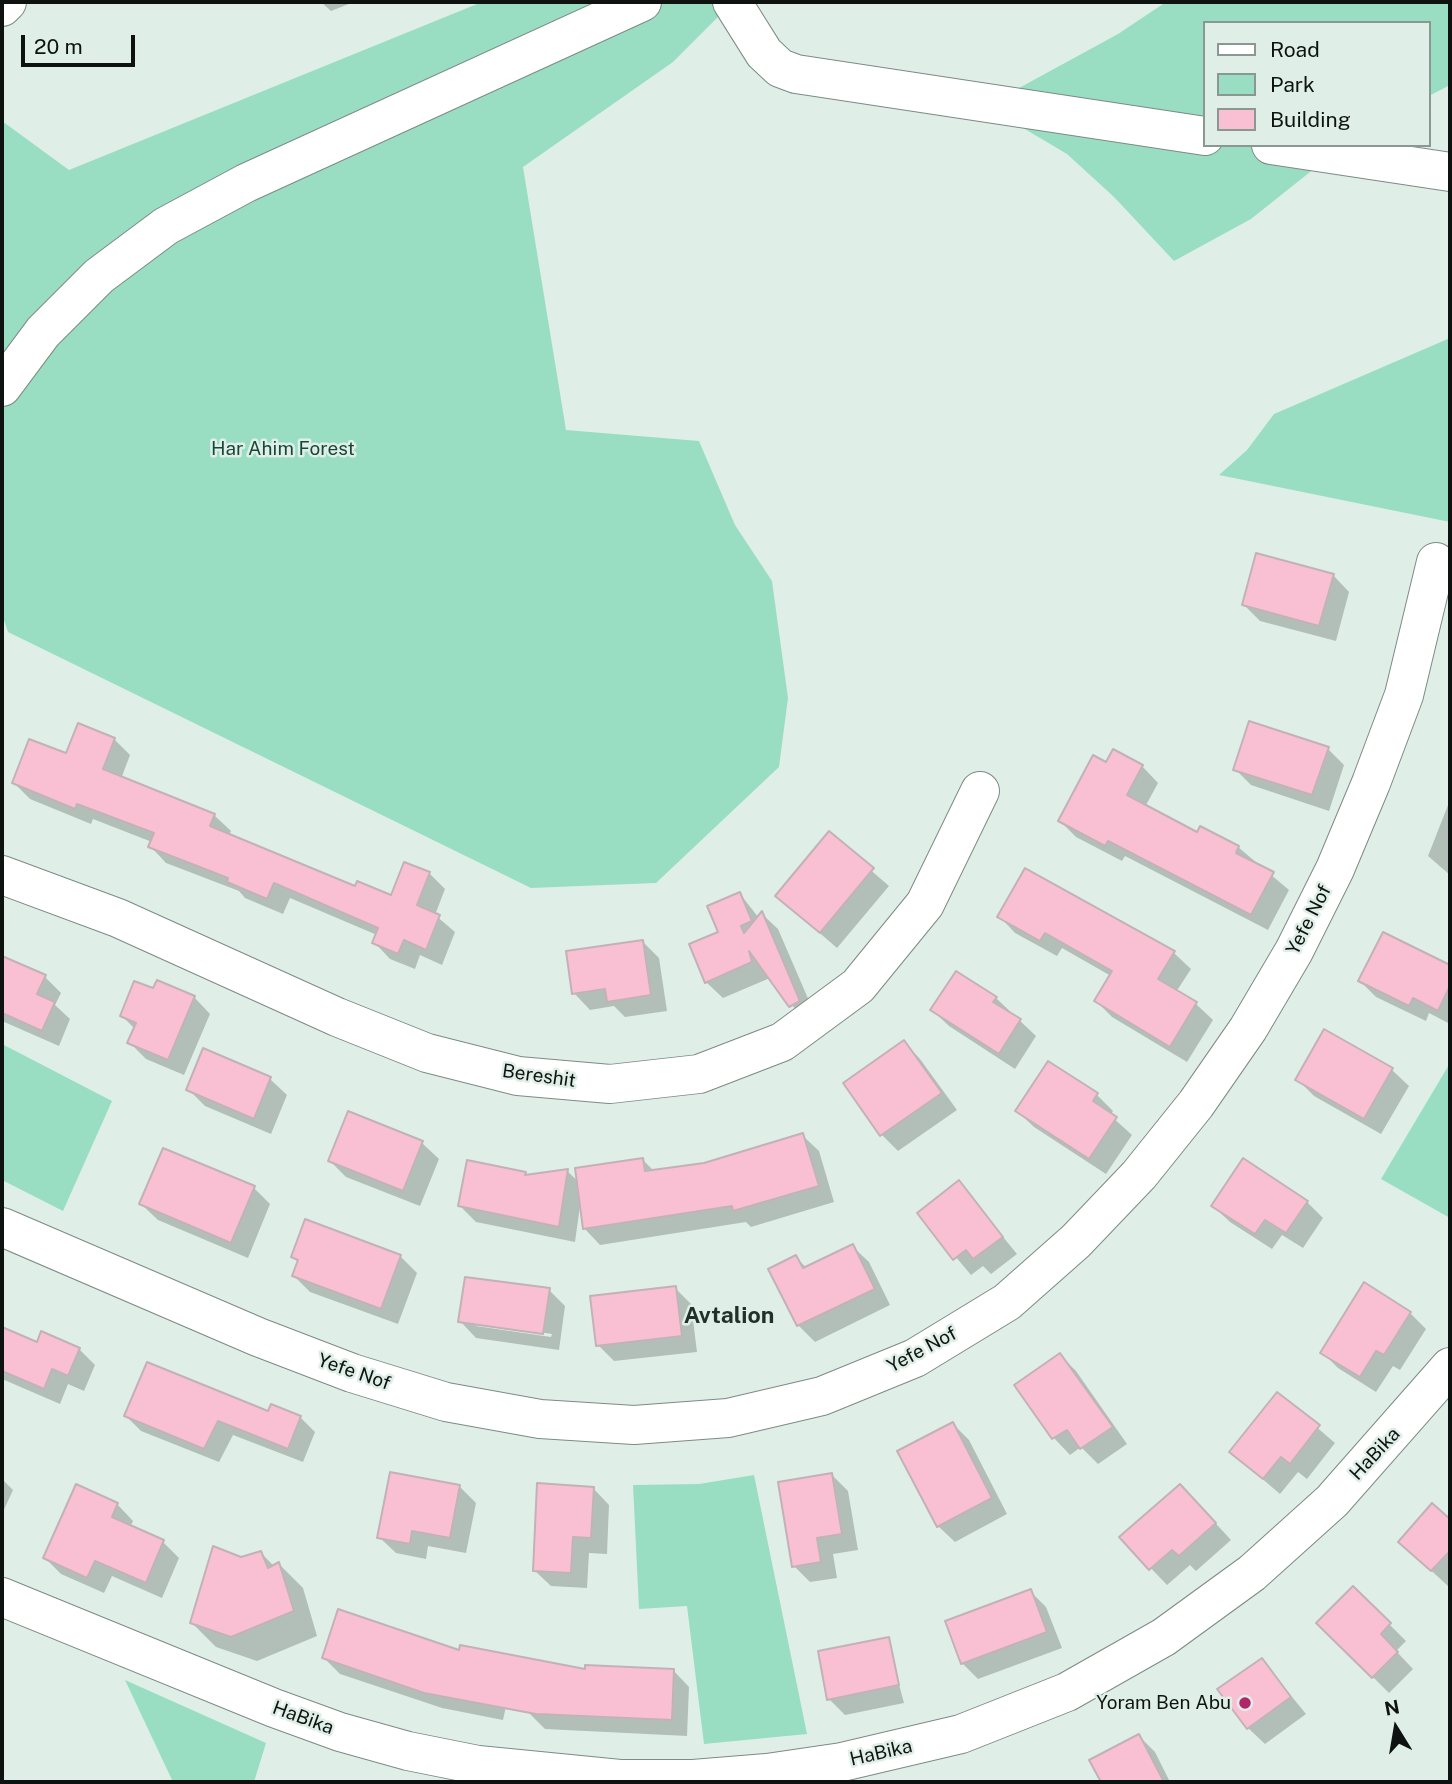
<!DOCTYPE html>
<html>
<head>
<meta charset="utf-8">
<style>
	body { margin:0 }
	#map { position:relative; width:1452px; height:1784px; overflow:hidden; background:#dfefe8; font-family:"Public Sans",sans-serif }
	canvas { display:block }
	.frame { position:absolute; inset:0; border:4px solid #0e1311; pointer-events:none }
	.legend { position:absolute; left:1203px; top:21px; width:228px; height:126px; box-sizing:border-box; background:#dfefe8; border:2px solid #8b9792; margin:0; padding:9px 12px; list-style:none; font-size:21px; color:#0e1311 }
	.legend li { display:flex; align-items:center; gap:14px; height:35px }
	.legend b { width:35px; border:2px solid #8b9792 }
	.north { position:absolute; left:1361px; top:1693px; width:70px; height:70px; -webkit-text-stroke:5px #dfefe8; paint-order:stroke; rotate:349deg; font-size:19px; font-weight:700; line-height:28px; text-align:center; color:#0e1311 }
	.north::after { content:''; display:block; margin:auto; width:24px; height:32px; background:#0e1311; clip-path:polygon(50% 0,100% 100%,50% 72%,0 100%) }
	.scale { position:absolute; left:21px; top:35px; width:114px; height:32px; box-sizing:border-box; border:4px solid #0e1311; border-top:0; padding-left:9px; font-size:21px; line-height:24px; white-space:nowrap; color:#0e1311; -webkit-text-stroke:5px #dfefe8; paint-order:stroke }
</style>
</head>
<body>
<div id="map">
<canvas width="1452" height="1784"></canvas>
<div class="frame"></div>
<ul class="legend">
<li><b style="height:9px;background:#fff"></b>Road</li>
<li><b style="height:19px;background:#99dec3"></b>Park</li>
<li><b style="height:19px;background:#f9c0d4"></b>Building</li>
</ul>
<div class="north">N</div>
<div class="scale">20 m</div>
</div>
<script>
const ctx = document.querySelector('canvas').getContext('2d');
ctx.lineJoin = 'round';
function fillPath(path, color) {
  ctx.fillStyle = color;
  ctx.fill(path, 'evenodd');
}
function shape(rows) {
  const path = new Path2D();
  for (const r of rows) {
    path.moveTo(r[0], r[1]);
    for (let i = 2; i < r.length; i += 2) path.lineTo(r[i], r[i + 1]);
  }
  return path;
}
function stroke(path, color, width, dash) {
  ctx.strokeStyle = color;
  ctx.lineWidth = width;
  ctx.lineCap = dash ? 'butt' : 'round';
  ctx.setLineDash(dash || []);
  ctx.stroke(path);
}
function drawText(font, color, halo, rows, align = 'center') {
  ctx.font = font + ' "Public Sans",sans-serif';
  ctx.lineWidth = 5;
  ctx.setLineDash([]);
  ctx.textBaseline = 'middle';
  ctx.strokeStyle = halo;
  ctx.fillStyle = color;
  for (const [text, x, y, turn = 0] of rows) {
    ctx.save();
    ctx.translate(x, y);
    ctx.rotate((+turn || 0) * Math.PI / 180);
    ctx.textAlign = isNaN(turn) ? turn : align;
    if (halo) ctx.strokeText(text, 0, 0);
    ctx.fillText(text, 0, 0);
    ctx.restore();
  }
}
fillPath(shape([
	[482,2,733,2,673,62,523,167,566,430,699,441,735,525,772,581,788,698,779,767,656,883,531,888,8,632,2,614,2,121,69,170],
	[1166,2,1450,2,1450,85,1429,96,1429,23,1205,23,1205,145,1344,145,1251,219,1174,261,1114,197,1067,154,986,106,1118,34],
	[1450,338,1450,522,1219,475,1247,450,1274,414],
	[2,1044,112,1101,63,1211,2,1180],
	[1450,1063,1450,1218,1381,1179],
	[754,1475,807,1734,704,1744,687,1606,639,1609,633,1485,699,1484],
	[125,1680,266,1743,254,1782,173,1782]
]), '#99dec3');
fillPath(shape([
	[321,2,354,2,331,11],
	[1333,575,1349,592,1336,641,1260,621,1244,605],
	[114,739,130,755,121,779,214,815,231,831,229,836,356,888,392,897,429,873,445,889,435,915,455,932,442,965,420,955,415,969,390,959,374,942,377,935,290,898,283,914,245,898,239,891,166,863,150,846,152,842,93,819,91,824,30,799,14,783,67,756],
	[1328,749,1344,765,1329,811,1251,785,1235,769],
	[1107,764,1142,766,1158,783,1145,807,1197,834,1238,847,1289,890,1268,930,1125,856,1122,861,1076,837,1060,821],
	[1450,800,1450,875,1428,856],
	[829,834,889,886,837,948,777,896],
	[1026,870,1174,953,1191,969,1176,992,1196,1004,1213,1020,1187,1062,1112,1017,1096,1001,1111,976,1062,948,1057,956,1015,933,999,916],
	[740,894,759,918,762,914,778,929,816,1017,806,1022,770,978,723,998,706,982],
	[1383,934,1450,967,1450,1024,1429,1013,1426,1021,1376,997,1360,981],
	[643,942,659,958,667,1011,625,1017,614,1006,590,1010,574,993],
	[2,957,45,977,61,993,55,1005,70,1019,59,1046,2,1021],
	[154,991,194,997,210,1014,184,1075,146,1059,130,1043,135,1029,122,1016],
	[996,998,1036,1036,1015,1069,949,1026,932,1010],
	[1325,1031,1392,1070,1409,1086,1381,1134,1314,1096,1297,1079],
	[904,1042,920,1059,957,1110,898,1151,882,1135],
	[204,1051,270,1079,287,1095,271,1134,205,1106,188,1089],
	[1097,1095,1113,1111,1110,1115,1132,1135,1106,1174,1034,1127,1017,1111],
	[349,1114,422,1143,439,1159,420,1206,346,1177,330,1161],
	[802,1135,819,1151,834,1202,751,1227,746,1222,600,1245,584,1228,580,1206,575,1242,476,1222,460,1206,525,1174,528,1176,567,1171,579,1182,643,1160,654,1171,704,1164],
	[959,1183,1017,1254,991,1274,983,1266,971,1275,919,1213],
	[254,1188,270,1204,248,1258,158,1220,141,1204],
	[1307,1202,1323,1218,1303,1248,1282,1235,1272,1249,1230,1222,1213,1206],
	[306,1221,401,1257,417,1273,398,1324,310,1292,294,1276,299,1263,293,1257],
	[852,1246,869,1262,890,1305,815,1342,798,1325,796,1258,807,1268],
	[675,1288,691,1304,697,1352,614,1361,598,1345],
	[549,1290,565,1306,559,1350,476,1338,460,1321],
	[476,1323,552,1334,551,1337,476,1326],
	[1410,1313,1426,1329,1400,1370,1393,1366,1376,1392,1338,1368,1322,1352],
	[2,1329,38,1344,79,1349,95,1365,84,1391,68,1384,60,1404,2,1379],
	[1060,1355,1076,1371,1127,1444,1098,1464,1081,1447,1070,1455,1054,1438,1016,1385],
	[1278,1394,1335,1443,1307,1479,1298,1472,1280,1494,1231,1452],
	[269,1413,300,1417,315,1432,303,1462,233,1435,219,1462,141,1431,126,1416],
	[953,1424,969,1440,1007,1514,955,1542,938,1526],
	[831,1474,848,1491,858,1550,833,1554,837,1578,810,1582,794,1566],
	[2,1479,13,1490,2,1514],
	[460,1487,476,1503,466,1553,428,1546,426,1559,396,1553,379,1537],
	[593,1488,609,1505,607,1554,589,1553,587,1588,551,1586,534,1570],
	[1196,1502,1231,1540,1196,1571,1190,1565,1167,1585,1122,1538],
	[117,1504,133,1521,130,1527,163,1542,179,1558,162,1598,112,1576,104,1593,61,1574,45,1558],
	[1432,1506,1450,1521,1448,1586,1400,1542],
	[261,1553,274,1566,279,1564,303,1588,317,1636,257,1661,216,1647,192,1623],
	[1353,1588,1406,1641,1396,1651,1413,1669,1389,1693,1319,1623],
	[1030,1591,1046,1607,1062,1648,978,1679,962,1663],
	[324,1658,514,1670,503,1720,442,1708,340,1674],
	[892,1658,904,1703,845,1715,829,1699],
	[1262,1660,1306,1714,1265,1744,1248,1728],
	[533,1661,587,1671,673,1670,689,1687,687,1736,545,1729,529,1713],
	[1139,1736,1155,1752,1170,1782,1103,1782,1092,1760]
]), '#0003');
const building = shape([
	[1256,553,1334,574,1319,626,1242,605,1256,553],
	[1249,721,1329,747,1312,795,1233,770,1249,721],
	[78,723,115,738,103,769,215,814,210,826,355,886,357,881,391,895,404,862,430,872,417,905,440,915,426,950,404,940,398,954,372,943,378,928,274,883,267,899,227,882,228,878,148,847,154,833,77,804,75,809,12,783,29,739,66,753,78,723],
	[1113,749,1143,765,1127,795,1197,832,1200,826,1239,846,1236,853,1274,872,1251,915,1108,841,1105,846,1058,821,1093,755,1106,762,1113,749],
	[829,831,874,868,820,933,775,896,829,831],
	[1025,868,1175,951,1158,979,1197,1002,1170,1047,1094,1001,1112,971,1045,933,1040,941,997,917,1025,868],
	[740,892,752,921,741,926,744,933,762,911,800,1001,789,1007,749,951,752,962,705,983,689,944,718,932,707,906,740,892],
	[1383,932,1450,965,1450,986,1438,1011,1413,998,1409,1006,1358,981,1383,932],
	[643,940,651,995,607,1002,605,989,572,994,566,951,643,940],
	[2,956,46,975,37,994,55,1002,42,1031,2,1013,2,956],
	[956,971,997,997,993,1002,1021,1019,999,1054,930,1010,956,971],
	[157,980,195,996,168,1060,127,1043,136,1023,120,1016,134,981,153,988,157,980],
	[1324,1029,1393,1068,1364,1119,1295,1080,1324,1029],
	[904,1040,942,1093,880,1136,843,1083,904,1040],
	[203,1048,271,1077,254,1119,186,1090,203,1048],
	[1048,1061,1098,1093,1093,1101,1117,1117,1089,1159,1015,1111,1048,1061],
	[348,1111,423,1141,403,1191,328,1161,348,1111],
	[803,1133,819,1186,733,1211,732,1206,583,1229,575,1168,643,1158,645,1171,704,1163,803,1133],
	[163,1148,255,1186,231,1243,139,1204,163,1148],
	[1243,1158,1308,1201,1286,1233,1265,1220,1255,1234,1211,1206,1243,1158],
	[467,1160,526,1172,525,1175,568,1169,559,1227,458,1206,467,1160],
	[959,1180,1003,1237,973,1259,966,1250,953,1260,917,1213,959,1180],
	[305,1219,401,1255,381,1309,292,1276,298,1260,291,1257,305,1219],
	[853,1244,875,1289,797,1326,768,1269,796,1255,803,1268,853,1244],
	[465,1277,550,1288,543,1334,458,1322,465,1277],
	[1364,1282,1411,1312,1384,1355,1376,1351,1360,1377,1320,1353,1364,1282],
	[676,1286,682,1336,596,1346,590,1296,676,1286],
	[2,1327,37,1342,41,1331,80,1348,68,1376,52,1369,44,1389,2,1371,2,1327],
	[1060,1353,1113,1427,1080,1449,1067,1430,1052,1439,1014,1385,1060,1353],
	[147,1362,268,1411,271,1404,301,1416,288,1449,218,1421,204,1449,124,1416,147,1362],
	[1277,1392,1320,1425,1290,1464,1281,1457,1263,1479,1229,1452,1277,1392],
	[953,1422,992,1498,937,1527,897,1451,953,1422],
	[390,1472,460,1485,450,1538,412,1531,410,1544,377,1538,390,1472],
	[832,1473,842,1534,817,1538,821,1562,792,1567,778,1482,832,1473],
	[537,1483,594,1487,591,1538,573,1537,571,1573,533,1571,537,1483],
	[76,1484,118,1503,112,1517,164,1540,146,1583,95,1561,87,1578,43,1558,76,1484],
	[1180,1484,1216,1523,1179,1556,1172,1550,1149,1570,1119,1537,1180,1484],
	[1432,1503,1450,1519,1450,1551,1431,1571,1398,1542,1432,1503],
	[213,1546,241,1557,261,1551,268,1568,279,1562,294,1611,231,1637,190,1623,213,1546],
	[1353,1586,1391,1623,1381,1634,1398,1652,1372,1678,1316,1623,1353,1586],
	[1031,1589,1047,1632,961,1664,945,1621,1031,1589],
	[338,1609,459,1650,460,1645,585,1669,585,1665,674,1669,672,1720,536,1714,424,1693,322,1658,338,1609],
	[889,1637,899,1685,827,1700,818,1651,889,1637],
	[1262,1658,1291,1697,1247,1729,1217,1689,1262,1658],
	[1139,1734,1164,1782,1101,1782,1089,1760,1139,1734]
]);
fillPath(building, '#f9c0d4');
stroke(building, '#c2b2b7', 2);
const minor = shape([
	[732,2,764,53,780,68,796,74,1205,136],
	[2,7,7,2],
	[1271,145,1450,172],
	[2,387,43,332,99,276,166,226,246,183,642,2],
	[2,875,118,918,337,1017,427,1053,518,1076,610,1084,699,1074,782,1042,858,986,925,904,980,791],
	[2,1227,258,1337,352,1373,446,1402,540,1419,634,1425,728,1418,822,1396,915,1358,1007,1302,1076,1241,1139,1175,1196,1104,1248,1029,1294,951,1335,869,1371,783,1404,695,1436,562],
	[2,1597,274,1708,340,1732,408,1751,478,1765,620,1779,693,1779,767,1773,842,1762,961,1734,1067,1692,1164,1637,1252,1573,1332,1501,1450,1367]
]);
stroke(minor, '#7c8b84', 40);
stroke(minor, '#fff', 38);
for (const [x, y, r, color] of [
	[1245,1703,7,"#af276a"]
]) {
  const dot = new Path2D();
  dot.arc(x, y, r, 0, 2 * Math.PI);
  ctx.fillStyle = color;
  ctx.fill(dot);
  stroke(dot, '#dfefe8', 2.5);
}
drawText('19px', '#184737', '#dfefe8', [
	["Har Ahim Forest",283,449]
]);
drawText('19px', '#0e1311', '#dfefe8', [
	["Yefe Nof",1309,920,-63],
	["Bereshit",539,1076,8],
	["Yefe Nof",922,1350,-28],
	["Yefe Nof",354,1372,19],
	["HaBika",1375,1454,-47],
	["HaBika",303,1718,20],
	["HaBika",881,1753,-13]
]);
drawText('19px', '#0e1311', '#dfefe8', [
	["Yoram Ben Abu",1231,1703]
], 'right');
drawText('bold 23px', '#222f2a', '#dfefe8', [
	["Avtalion",729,1316]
]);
</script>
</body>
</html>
